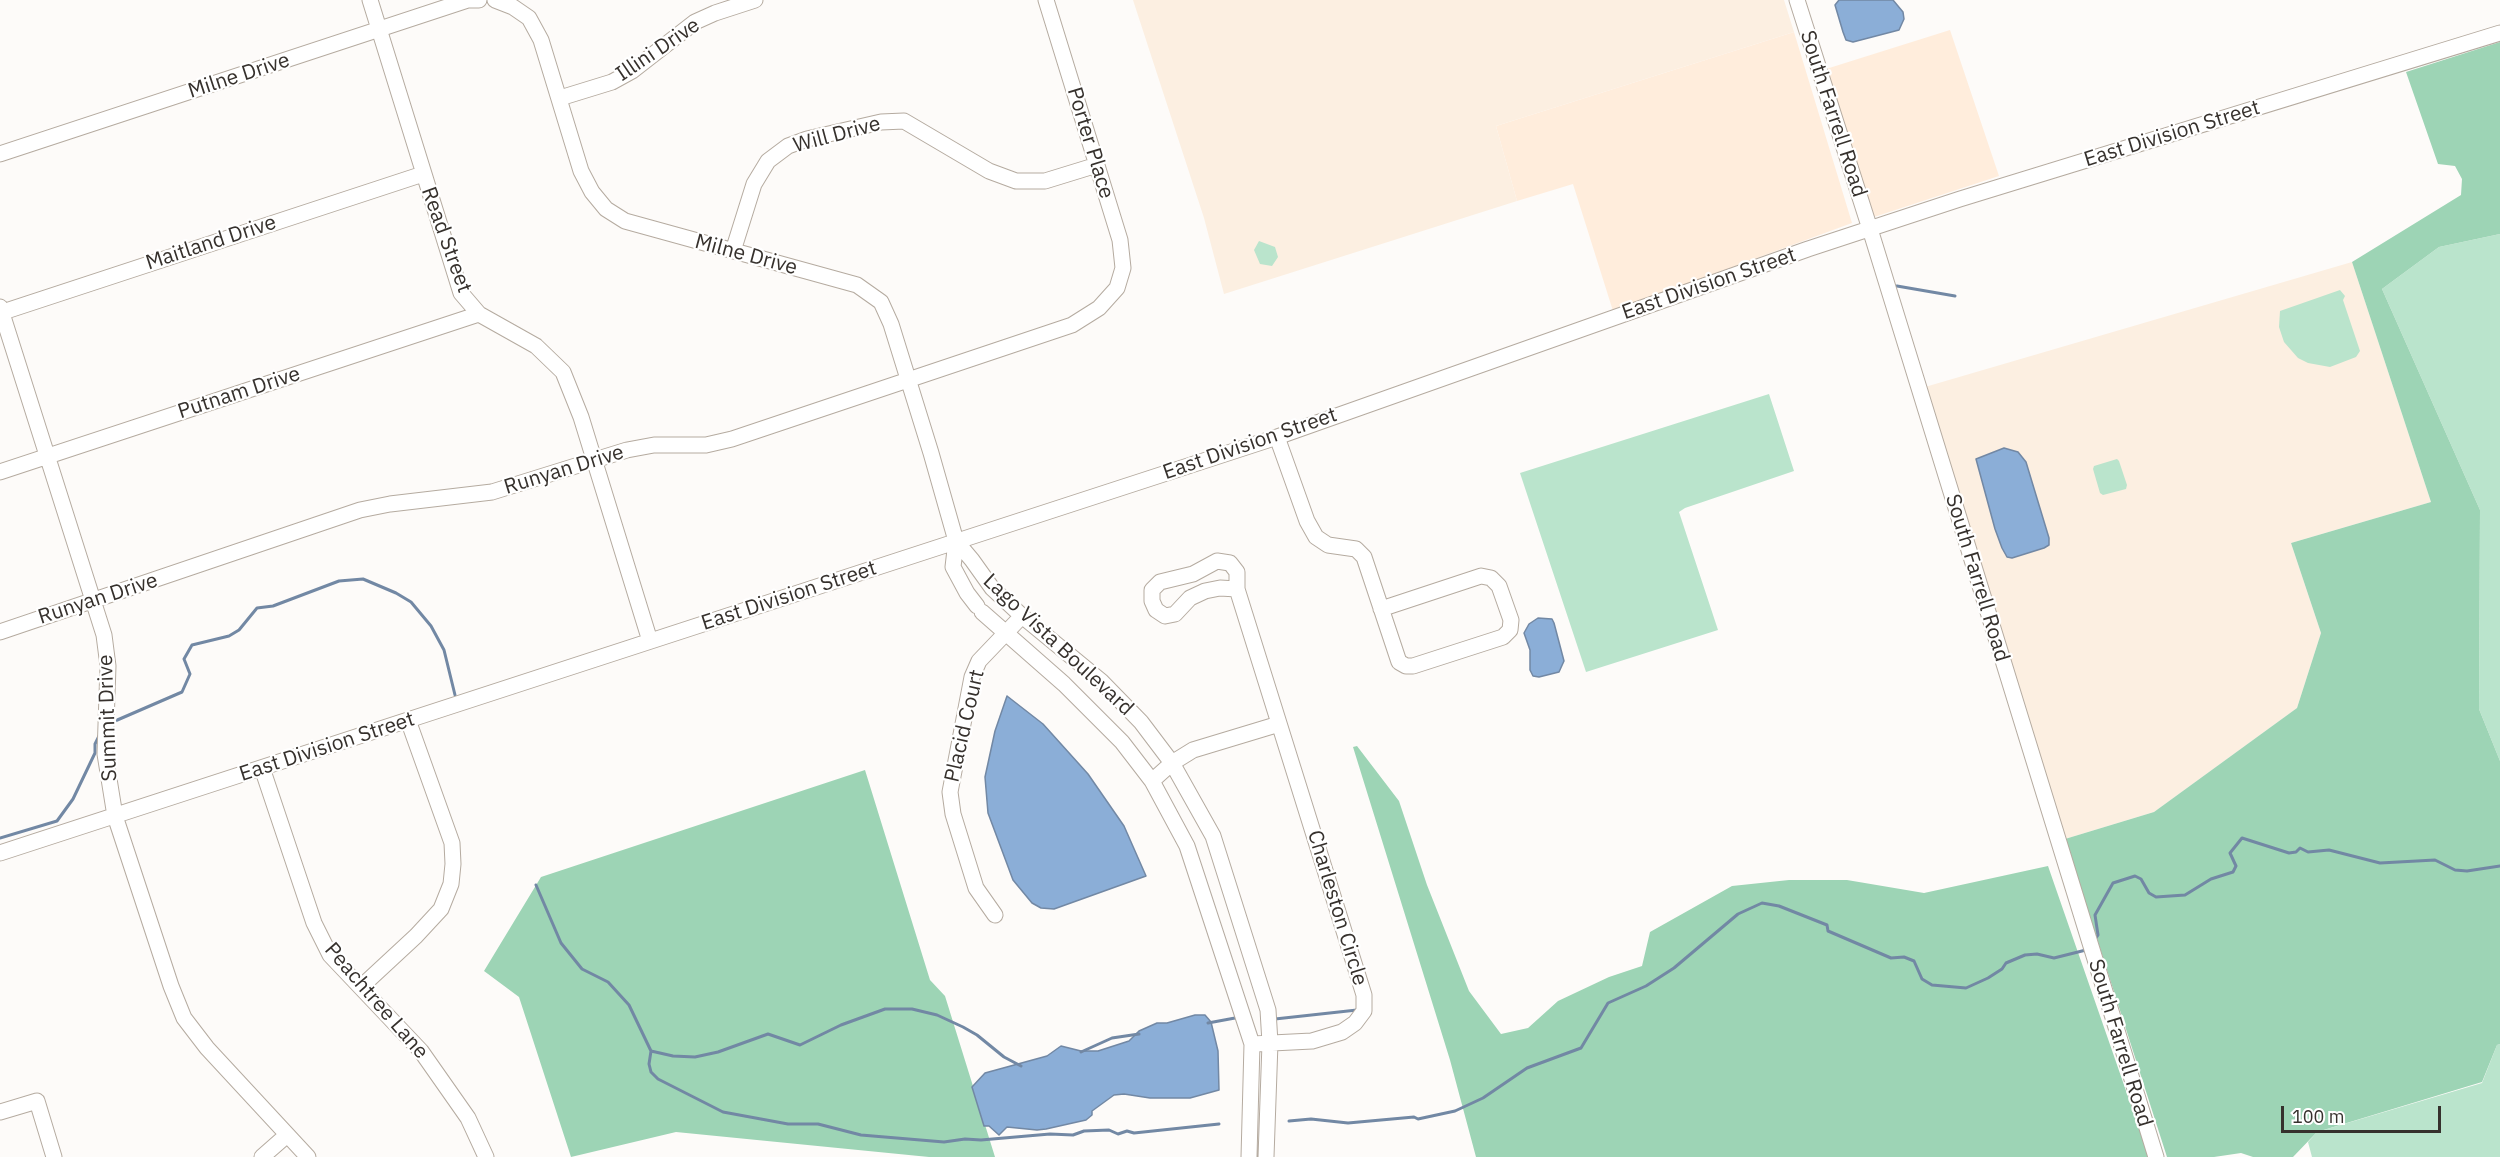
<!DOCTYPE html>
<html>
<head>
<meta charset="utf-8">
<style>
	body { margin:0 }
	#map { position:relative; width:2500px; height:1157px; overflow:hidden; background:#fdfbf9; font-family:"IBM Plex Sans",sans-serif }
	canvas { display:block }
	.scale { position:absolute; left:2281px; top:1106px; width:160px; height:27px; box-sizing:border-box; border:3px solid #36312d; border-top:0; padding-left:8px; font-size:18px; line-height:21px; white-space:nowrap; color:#36312d; -webkit-text-stroke:4px #fff; paint-order:stroke }
</style>
</head>
<body>
<div id="map">
<canvas width="2500" height="1157"></canvas>
<div class="scale">100 m</div>
</div>
<script>
const ctx = document.querySelector('canvas').getContext('2d');
ctx.lineJoin = 'round';
function fillPath(path, color) {
  ctx.fillStyle = color;
  ctx.fill(path, 'evenodd');
}
function shape(rows) {
  const path = new Path2D();
  for (const r of rows) {
    path.moveTo(r[0], r[1]);
    for (let i = 2; i < r.length; i += 2) path.lineTo(r[i], r[i + 1]);
  }
  return path;
}
function stroke(path, color, width, dash) {
  ctx.strokeStyle = color;
  ctx.lineWidth = width;
  ctx.lineCap = dash ? 'butt' : 'round';
  ctx.setLineDash(dash || []);
  ctx.stroke(path);
}
function drawText(font, color, halo, rows, align = 'center') {
  ctx.font = font + ' "IBM Plex Sans",sans-serif';
  ctx.lineWidth = 4.5;
  ctx.setLineDash([]);
  ctx.textBaseline = 'middle';
  ctx.strokeStyle = halo;
  ctx.fillStyle = color;
  for (const [text, x, y, turn = 0] of rows) {
    ctx.save();
    ctx.translate(x, y);
    ctx.rotate((+turn || 0) * Math.PI / 180);
    ctx.textAlign = isNaN(turn) ? turn : align;
    if (halo) ctx.strokeText(text, 0, 0);
    ctx.fillText(text, 0, 0);
    ctx.restore();
  }
}
fillPath(shape([
	[1950,30,1999,176,1871,218,1826,69],
	[1794,32,1852,223,1613,311,1573,184,1517,201,1496,126]
]), '#ffeddc');
fillPath(shape([
	[1133,0,1784,0,1794,32,1496,126,1517,201,1224,294,1204,218],
	[2352,262,2431,502,2291,543,2321,633,2297,708,2154,812,2065,839,1925,387]
]), '#fcefe1');
fillPath(shape([
	[2500,234,2500,761,2479,709,2480,510,2382,289,2439,247],
	[1259,241,1275,247,1278,257,1272,266,1260,264,1254,250],
	[2340,290,2345,296,2343,300,2360,351,2356,357,2330,367,2308,363,2298,358,2284,342,2279,327,2280,311],
	[1769,394,1794,471,1685,508,1679,512,1718,630,1586,672,1520,473],
	[2117,459,2119,461,2127,485,2126,489,2103,495,2100,493,2093,469,2094,466],
	[2500,1044,2500,1157,2312,1157,2308,1142,2317,1132,2482,1083,2497,1045]
]), '#bae4cc');
fillPath(shape([
	[2500,42,2500,234,2439,247,2382,289,2480,510,2479,709,2500,761,2500,1044,2497,1045,2482,1082,2317,1132,2293,1157,2253,1157,2241,1153,2214,1157,2167,1157,2065,839,2154,812,2297,708,2321,633,2291,543,2431,502,2352,262,2461,195,2462,179,2455,166,2438,164,2406,72],
	[1357,746,1399,801,1427,885,1469,991,1501,1034,1528,1028,1558,1001,1609,977,1642,966,1650,932,1732,886,1789,880,1847,880,1924,893,2048,866,2149,1157,1476,1157,1450,1060,1353,747],
	[865,770,930,980,945,996,995,1157,929,1157,676,1132,571,1157,519,997,484,971,541,877]
]), '#9dd4b5');
const water = shape([
	[1839,0,1893,0,1903,12,1904,19,1899,30,1853,42,1846,40,1843,32,1835,5,1839,0],
	[2004,448,2018,452,2026,462,2049,538,2049,545,2044,548,2012,558,2007,557,2002,548,1995,529,1976,459,2004,448],
	[1538,618,1552,619,1554,623,1564,661,1559,672,1539,677,1533,676,1530,670,1530,650,1524,633,1529,624,1538,618],
	[1007,696,1043,724,1088,774,1124,826,1146,876,1054,909,1041,908,1032,903,1013,880,988,813,985,777,995,731,1007,696],
	[1195,1015,1205,1015,1211,1022,1218,1051,1219,1090,1190,1098,1150,1098,1124,1094,1114,1095,1092,1111,1092,1115,1086,1120,1046,1129,1037,1130,1007,1127,999,1135,989,1126,984,1126,972,1087,985,1073,1047,1056,1061,1046,1081,1051,1098,1051,1129,1041,1139,1031,1157,1023,1167,1023,1195,1015]
]);
fillPath(water, '#8baed7');
stroke(water, '#7288a4', 1.5);
stroke(shape([
	[1897,286,1955,296],
	[115,721,182,692,190,674,184,659,192,645,229,636,239,630,257,608,273,606,339,581,363,579,396,593,411,602,431,626,444,650,455,695],
	[0,838,57,821,73,799,95,753,95,744,99,736],
	[536,885,561,943,582,969,608,982,629,1005,651,1051,673,1056,695,1057,718,1052,768,1034,800,1045,841,1025,885,1009,912,1009,937,1015,963,1027,977,1035,1004,1057,1021,1066],
	[2096,938,2098,935,2095,915,2113,883,2135,876,2141,879,2149,893,2156,897,2185,895,2211,879,2233,872,2236,866,2230,853,2242,838,2289,853,2296,852,2300,848,2308,852,2329,850,2380,863,2435,860,2455,870,2467,871,2500,866],
	[1275,1019,1357,1010],
	[1208,1023,1235,1018],
	[651,1051,649,1064,651,1072,658,1079,723,1112,788,1124,818,1124,861,1135,944,1142,965,1139,981,1140,1050,1134,1073,1135,1084,1131,1109,1130,1118,1134,1127,1131,1134,1133,1219,1124],
	[1081,1052,1112,1038,1139,1034],
	[1289,1121,1311,1119,1348,1123,1414,1117,1418,1119,1455,1111,1483,1098,1527,1068,1581,1048,1608,1003,1646,986,1674,968,1738,914,1762,903,1779,906,1827,925,1828,931,1891,958,1904,957,1914,961,1922,979,1932,985,1966,988,1988,978,2002,969,2006,963,2025,955,2037,954,2054,958,2086,950]
]), '#7288a4', 3);
const minor = shape([
	[370,0,461,293,479,314,536,346,563,372,581,417,650,641],
	[495,0,513,7,529,18,541,40,581,171,592,192,606,209,625,221,857,285,881,302,891,324,931,453,956,541,953,567,967,593,977,606],
	[1797,0,1870,229,2156,1157],
	[560,98,612,82,632,71,695,22,715,13,755,0],
	[0,154,468,0,479,0],
	[733,251,754,184,768,161,788,146,807,139,881,122,904,121,989,171,1016,181,1045,181,1097,165],
	[0,307,104,635,108,666,105,754,115,816,171,986,184,1018,207,1048,308,1157],
	[0,313,423,174],
	[1277,437,1307,521,1316,537,1328,545,1356,549,1364,557,1399,662,1406,666,1413,666,1503,637,1510,630,1511,620,1499,586,1491,578,1481,576,1381,609],
	[0,472,479,314],
	[956,541,972,560,992,588,1022,616,1101,681,1141,722,1172,763,1213,836,1268,1010,1270,1043,1266,1157],
	[1237,589,1220,588,1205,591,1190,598,1175,614,1165,616,1156,610,1152,601,1152,590,1160,582,1193,574,1217,561,1230,563,1237,572,1237,589,1364,995,1364,1011,1355,1023,1342,1032,1312,1041,1252,1044],
	[982,612,1064,684,1122,742,1152,781,1187,846,1252,1044,1249,1157],
	[0,632,360,510,390,504,492,492,627,450,654,445,706,445,732,439,1072,325,1099,308,1117,288,1123,268,1120,240,1046,0],
	[262,768,314,923,330,955,421,1051,468,1118,486,1157],
	[1152,781,1172,763,1193,750,1279,724],
	[0,853,1277,437,1808,249,1960,199,2500,33],
	[995,915,976,888,953,814,950,792,972,677,979,661,1022,616],
	[361,987,416,936,441,909,451,884,453,864,452,843,408,720],
	[0,1112,37,1101,54,1157],
	[262,1157,287,1135]
]);
stroke(minor, '#b5aba0', 17);
stroke(minor, '#fff', 15);
drawText('21px', '#36312d', '#fff', [
	["Illini Drive",658,50,-34],
	["Milne Drive",239,76,-18],
	["South Farrell Road",1833,114,72],
	["East Division Street",2172,134,-17],
	["Will Drive",837,135,-15],
	["Porter Place",1090,143,73],
	["Read Street",446,240,70],
	["Maitland Drive",211,243,-18],
	["Milne Drive",746,255,15],
	["East Division Street",1709,284,-19],
	["Putnam Drive",239,393,-18],
	["East Division Street",1250,444,-19],
	["Runyan Drive",564,470,-17],
	["South Farrell Road",1977,578,73],
	["East Division Street",789,596,-18],
	["Runyan Drive",98,599,-18],
	["Lago Vista Boulevard",1058,645,43],
	["Summit Drive",108,718,-92],
	["Placid Court",965,726,-77],
	["East Division Street",327,747,-18],
	["Charleston Circle",1337,908,73],
	["Peachtree Lane",376,1001,49],
	["South Farrell Road",2120,1043,73]
]);
</script>
</body>
</html>
